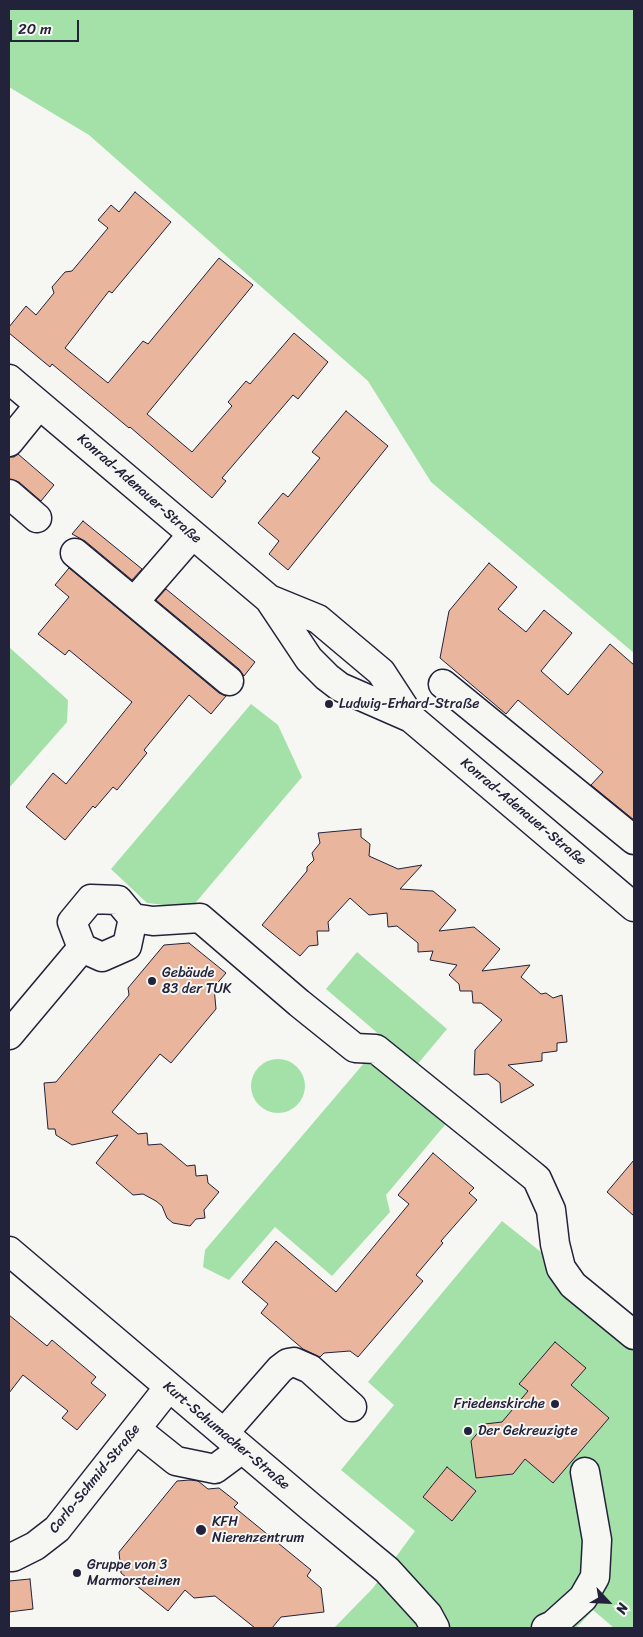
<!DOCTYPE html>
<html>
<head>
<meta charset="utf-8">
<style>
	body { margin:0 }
	#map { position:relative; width:643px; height:1637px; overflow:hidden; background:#f6f6f2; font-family:Sriracha,sans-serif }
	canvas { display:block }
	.frame { position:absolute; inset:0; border:10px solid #22223b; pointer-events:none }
	.north { position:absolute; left:583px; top:1577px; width:50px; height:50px; -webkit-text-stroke:4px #f6f6f2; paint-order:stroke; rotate:115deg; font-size:14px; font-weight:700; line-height:20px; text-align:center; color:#22223b }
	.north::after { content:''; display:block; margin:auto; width:18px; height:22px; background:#22223b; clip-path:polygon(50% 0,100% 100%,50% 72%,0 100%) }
	.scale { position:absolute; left:10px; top:20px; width:69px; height:22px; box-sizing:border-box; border:2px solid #22223b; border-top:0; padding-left:6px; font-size:15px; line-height:18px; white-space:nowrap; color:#22223b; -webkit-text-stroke:4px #f6f6f2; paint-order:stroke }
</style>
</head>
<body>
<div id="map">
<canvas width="643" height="1637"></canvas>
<div class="frame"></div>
<div class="north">N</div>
<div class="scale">20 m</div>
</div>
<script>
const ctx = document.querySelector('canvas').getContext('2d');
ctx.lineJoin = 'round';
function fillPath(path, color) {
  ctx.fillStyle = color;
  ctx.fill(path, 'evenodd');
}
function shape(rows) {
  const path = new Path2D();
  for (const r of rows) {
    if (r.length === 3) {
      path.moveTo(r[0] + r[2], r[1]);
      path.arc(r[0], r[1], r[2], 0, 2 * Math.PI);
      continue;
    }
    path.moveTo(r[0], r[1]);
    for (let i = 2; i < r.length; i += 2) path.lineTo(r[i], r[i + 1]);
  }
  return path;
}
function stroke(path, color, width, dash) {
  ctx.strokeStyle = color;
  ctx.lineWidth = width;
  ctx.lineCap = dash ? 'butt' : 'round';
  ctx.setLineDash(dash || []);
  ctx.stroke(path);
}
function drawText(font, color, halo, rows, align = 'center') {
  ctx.font = font + ' Sriracha,sans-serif';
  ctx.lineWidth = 4;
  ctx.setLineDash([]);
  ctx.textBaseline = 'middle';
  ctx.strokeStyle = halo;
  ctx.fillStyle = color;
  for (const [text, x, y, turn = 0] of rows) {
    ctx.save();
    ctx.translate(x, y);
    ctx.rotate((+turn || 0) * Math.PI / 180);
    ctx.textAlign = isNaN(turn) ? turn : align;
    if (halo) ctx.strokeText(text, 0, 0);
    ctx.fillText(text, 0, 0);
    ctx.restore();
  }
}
fillPath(shape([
	[9,9,634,9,634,653,431,482,368,381,89,135,9,87],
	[9,647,68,700,67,722,9,788],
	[251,704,278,725,302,777,191,908,147,903,111,869],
	[357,952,447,1029,416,1066,326,989],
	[376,1049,455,1113,386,1195,390,1212,332,1276,275,1227,229,1280,203,1267,205,1250],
	[278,1086,27],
	[502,1221,561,1268,634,1335,634,1628,614,1628,593,1610,576,1628,334,1628,373,1588,415,1531,341,1470,394,1405,368,1382]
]), '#a3e1a8');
const building = shape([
	[135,192,171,222,112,293,109,291,65,348,108,383,143,341,148,344,219,258,253,285,147,414,192,452,232,406,228,402,246,381,250,384,294,333,328,362,298,399,293,395,222,478,226,481,212,498,130,427,129,428,52,364,50,367,9,333,9,327,26,306,36,315,54,293,52,287,65,272,72,271,108,228,98,220,111,205,119,212,135,192],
	[346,411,388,446,288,570,269,554,279,541,258,523,283,493,288,497,320,458,312,452,346,411],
	[18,454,54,485,41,501,19,482,9,479,9,457,14,457,18,454],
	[83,521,142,569,132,580,85,541,72,534,83,521],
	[489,563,517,587,498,609,526,632,544,610,572,633,541,671,568,695,610,644,634,665,634,820,591,785,603,772,518,700,506,714,440,658,449,611,489,563],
	[69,568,219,693,226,696,211,714,189,695,144,750,147,753,117,790,113,787,95,808,93,806,65,840,26,807,53,773,66,784,132,702,69,650,65,655,38,634,69,597,55,585,69,568],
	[166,589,255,662,244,676,239,669,156,600,166,589],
	[361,829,361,837,370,844,369,856,398,869,422,865,400,889,433,891,456,910,439,931,474,927,500,949,482,971,530,965,521,977,541,994,546,993,553,998,562,995,567,1042,557,1043,557,1051,542,1053,542,1061,508,1065,534,1085,501,1103,500,1083,488,1074,474,1075,475,1050,502,1020,481,1003,473,1003,472,991,460,991,459,984,449,975,457,965,430,960,433,951,418,952,418,943,397,926,388,927,387,913,369,915,350,898,328,922,329,931,317,931,318,945,309,946,300,956,262,925,307,871,307,867,314,860,312,853,320,843,318,833,361,829],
	[189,943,226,973,214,987,216,1009,171,1063,160,1054,112,1112,138,1134,147,1133,148,1145,161,1144,187,1166,195,1165,196,1176,207,1175,208,1183,219,1192,204,1210,205,1218,196,1219,190,1226,173,1223,167,1218,162,1206,156,1201,143,1194,133,1195,96,1163,118,1135,72,1145,56,1135,55,1129,48,1129,44,1083,56,1082,129,995,128,988,164,945,189,943],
	[433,1153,474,1188,469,1193,477,1200,441,1241,443,1243,416,1275,423,1281,358,1357,350,1351,324,1353,320,1357,303,1349,261,1313,268,1304,242,1282,276,1241,336,1292,409,1204,398,1195,433,1153],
	[634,1160,634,1216,607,1192,634,1160],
	[9,1315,47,1346,52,1340,96,1377,91,1383,106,1395,77,1430,62,1418,68,1411,23,1375,9,1393,9,1315],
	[555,1342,586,1368,571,1385,609,1418,553,1483,525,1459,513,1474,476,1478,471,1441,485,1424,502,1422,528,1391,519,1384,555,1342],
	[447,1467,476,1491,452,1521,423,1497,447,1467],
	[190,1480,198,1481,208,1489,219,1488,238,1503,234,1507,311,1570,307,1576,321,1588,324,1612,281,1617,272,1628,255,1628,215,1596,194,1598,185,1590,168,1611,121,1573,119,1552,177,1481,190,1480],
	[30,1579,33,1609,9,1612,9,1581,30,1579]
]);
fillPath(building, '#e9b59c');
stroke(building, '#22223b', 1);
const minor = shape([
	[9,379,269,599,309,659,327,677,340,687,411,718,634,907],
	[9,442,39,405],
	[9,494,37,518],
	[75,553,229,681],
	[269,599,318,619,381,672,411,718],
	[134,602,192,535],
	[443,684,634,840],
	[91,899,118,900,133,918,127,946,102,957,82,948,72,922,91,899],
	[133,918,153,921,200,918,299,1003,355,1048,376,1049,531,1174,537,1179,551,1210,555,1244,561,1268,573,1285,634,1335],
	[9,1035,82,948],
	[9,1251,312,1508,387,1570,428,1615,435,1628],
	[136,1429,176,1461,215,1469,242,1449],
	[224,1433,280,1369,288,1363,294,1362,310,1369,352,1407],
	[9,1557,13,1557,35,1546,57,1529,169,1387],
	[546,1628,553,1625,583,1598,595,1577,597,1540,585,1472]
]);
stroke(minor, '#22223b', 31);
stroke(minor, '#f6f6f2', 28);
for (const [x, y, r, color] of [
	[329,704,5,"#22223b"],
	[152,981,5,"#22223b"],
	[555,1404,5,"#22223b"],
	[468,1431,5,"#22223b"],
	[201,1530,6,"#22223b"],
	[77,1573,5,"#22223b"]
]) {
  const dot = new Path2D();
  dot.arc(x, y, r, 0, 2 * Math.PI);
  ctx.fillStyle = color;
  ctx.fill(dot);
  stroke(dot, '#f6f6f2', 2);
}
drawText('14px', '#22223b', '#f6f6f2', [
	["Konrad-Adenauer-Straße",139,489,41],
	["Konrad-Adenauer-Straße",523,812,40],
	["Kurt-Schumacher-Straße",226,1436,40],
	["Carlo-Schmid-Straße",95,1479,-51]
]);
drawText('14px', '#22223b', '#f6f6f2', [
	["Ludwig-Erhard-Straße",339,704],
	["Gebäude",162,973],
	["83 der TUK",162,989],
	["Friedenskirche",545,1404,"right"],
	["Der Gekreuzigte",478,1431],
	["KFH",212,1522],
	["Nierenzentrum",212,1538],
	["Gruppe von 3",87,1565],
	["Marmorsteinen",87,1581]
], 'left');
</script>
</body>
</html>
